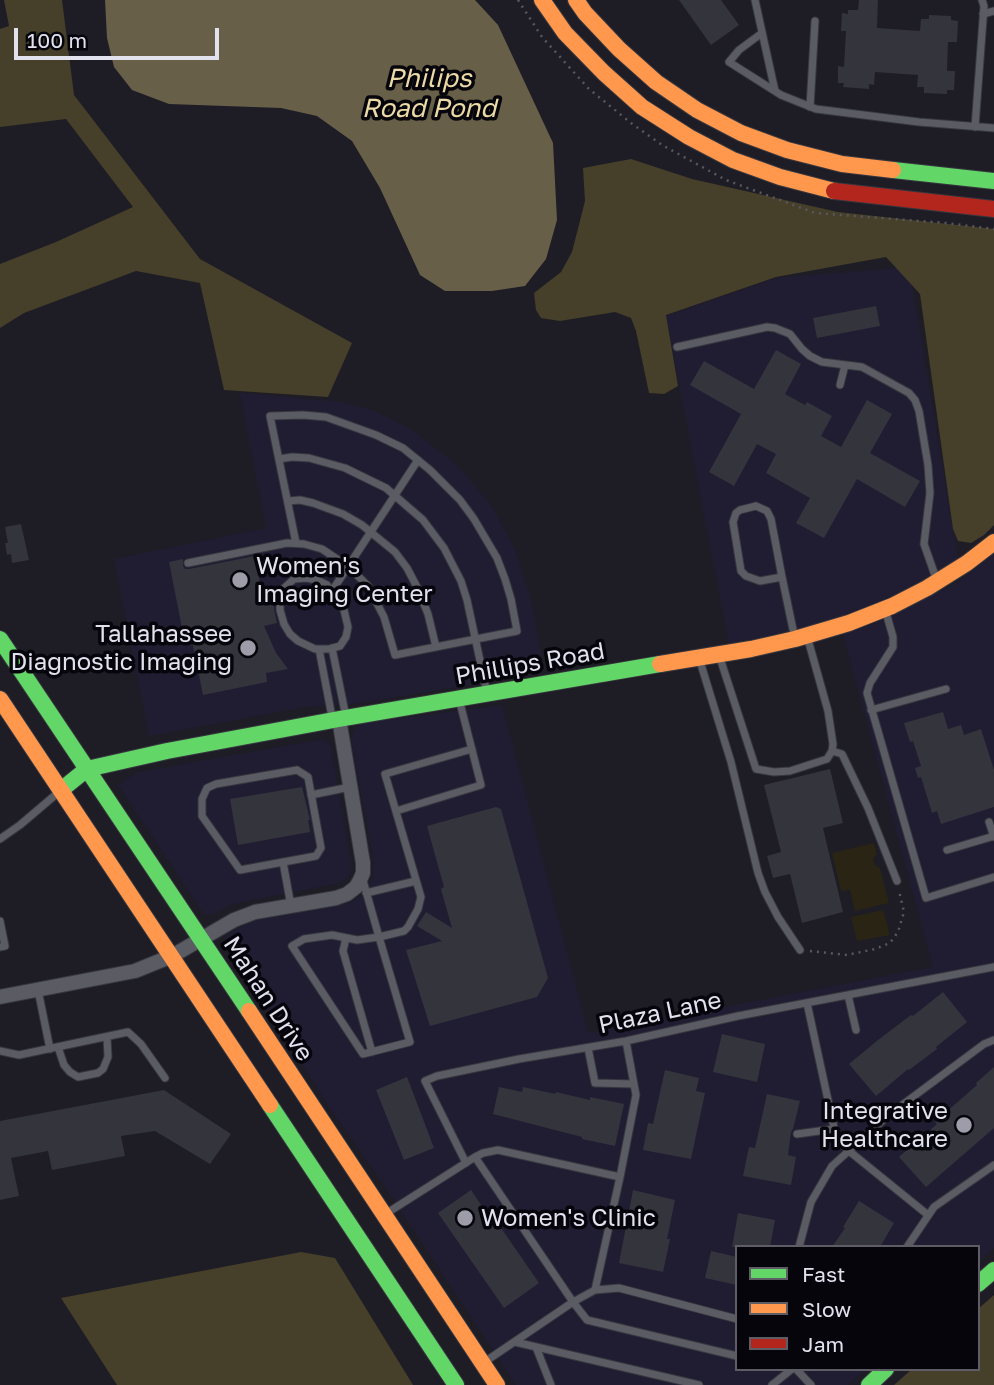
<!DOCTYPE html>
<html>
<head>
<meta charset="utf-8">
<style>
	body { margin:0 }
	#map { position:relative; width:994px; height:1385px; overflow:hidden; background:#1e1d26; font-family:"Golos Text",sans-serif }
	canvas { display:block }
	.legend { position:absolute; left:735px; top:1245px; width:245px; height:126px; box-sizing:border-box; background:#06050c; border:2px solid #5e5d66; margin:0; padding:9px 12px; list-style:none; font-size:21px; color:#e2e1ee }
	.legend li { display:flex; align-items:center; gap:14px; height:35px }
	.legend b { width:35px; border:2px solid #5e5d66 }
	.scale { position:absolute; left:14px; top:28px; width:205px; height:32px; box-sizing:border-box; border:4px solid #e2e1ee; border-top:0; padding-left:9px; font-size:21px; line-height:24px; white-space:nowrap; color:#e2e1ee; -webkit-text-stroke:5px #06050c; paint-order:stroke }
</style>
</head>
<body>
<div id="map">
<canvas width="994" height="1385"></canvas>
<ul class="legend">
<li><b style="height:9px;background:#63d668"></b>Fast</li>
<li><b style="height:9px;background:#ff974d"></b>Slow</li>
<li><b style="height:9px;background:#b3261e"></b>Jam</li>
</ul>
<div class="scale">100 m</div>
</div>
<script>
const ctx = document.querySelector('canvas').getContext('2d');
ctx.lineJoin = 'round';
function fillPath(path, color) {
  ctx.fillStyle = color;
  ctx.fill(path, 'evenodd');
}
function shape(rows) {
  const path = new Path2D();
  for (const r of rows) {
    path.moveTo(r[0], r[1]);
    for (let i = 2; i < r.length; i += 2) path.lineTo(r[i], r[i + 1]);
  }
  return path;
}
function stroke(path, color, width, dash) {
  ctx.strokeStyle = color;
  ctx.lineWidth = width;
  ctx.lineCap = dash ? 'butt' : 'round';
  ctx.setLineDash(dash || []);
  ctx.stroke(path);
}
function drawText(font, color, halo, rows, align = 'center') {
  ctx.font = font + ' "Golos Text",sans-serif';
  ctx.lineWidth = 7;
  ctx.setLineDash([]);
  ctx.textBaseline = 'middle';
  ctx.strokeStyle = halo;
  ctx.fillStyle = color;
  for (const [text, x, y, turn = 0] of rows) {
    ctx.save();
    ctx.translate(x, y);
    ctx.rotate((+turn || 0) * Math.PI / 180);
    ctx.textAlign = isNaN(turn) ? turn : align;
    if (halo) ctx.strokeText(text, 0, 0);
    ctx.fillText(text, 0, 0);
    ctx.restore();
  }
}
fillPath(shape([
	[909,267,958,560,911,586,866,608,819,625,729,644,666,316,777,278],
	[240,393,341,402,374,411,409,428,456,464,491,505,514,548,532,605,544,672,362,703,305,707,149,736,114,559,266,528],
	[994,554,994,1248,978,1262,978,1247,737,1247,737,1369,865,1369,848,1385,516,1385,382,1182,330,1108,224,941,227,935,251,921,349,903,362,895,373,876,374,863,351,738,356,727,363,723,502,705,588,1033,933,967,843,634,873,624,955,584],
	[324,739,331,747,351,863,350,873,346,879,339,883,232,904,213,914,208,915,203,913,118,785,138,772]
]), '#201d33');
fillPath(shape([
	[874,843,877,855,874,857,873,861,877,867,880,868,889,903,855,911,850,890,841,891,832,853],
	[883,910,890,935,857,941,851,917]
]), '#292414');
fillPath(shape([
	[4,0,62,0,74,95,200,259,352,343,328,397,224,390,200,283,136,271,24,313,0,328,0,264,56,242,133,207,66,119,0,127,0,29,9,26],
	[631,159,692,179,838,212,994,229,994,525,984,535,971,543,958,541,953,529,920,294,886,257,776,277,666,315,678,386,664,394,649,393,636,331,631,318,615,312,560,321,541,318,536,310,534,293,561,272,572,252,585,201,583,168],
	[301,1252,335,1258,413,1385,117,1385,61,1298],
	[994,1295,994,1385,894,1385,912,1369,978,1369,978,1309]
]), '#463f29');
fillPath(shape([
	[105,0,475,0,498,25,553,143,557,220,546,259,525,286,492,291,445,291,420,275,380,188,352,141,317,116,281,108,169,104,132,90,114,67,107,38]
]), '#675f47');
fillPath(shape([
	[679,0,721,0,739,25,711,45],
	[859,0,878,0,877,28,920,31,921,19,929,19,929,15,951,16,951,20,958,21,957,42,948,42,947,71,955,71,954,90,947,90,947,94,924,93,924,87,917,87,918,75,903,74,875,72,874,85,869,84,869,89,843,87,844,83,838,83,838,66,844,67,846,31,841,31,842,13,848,14,848,10,858,10],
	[876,306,880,326,817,338,813,318],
	[776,350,801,364,785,394,805,405,807,402,832,416,821,436,841,447,867,400,892,414,870,453,920,481,905,507,857,479,824,538,796,523,810,498,766,473,776,454,757,444,734,486,709,472,741,414,690,385,704,361,754,389],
	[21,524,29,560,12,563,11,554,7,555,5,543,8,543,5,527],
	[255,556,263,597,274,595,274,610,277,623,264,626,276,653,288,669,266,673,267,682,203,695,190,631,183,633,169,562,183,559,183,566,185,569,189,569],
	[943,712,948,729,961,725,964,735,981,729,994,770,994,807,941,824,937,811,932,813,921,777,918,778,915,768,921,766,913,741,910,742,904,723],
	[830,769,843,823,823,828,843,912,802,923,790,874,773,878,767,856,781,852,764,785],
	[302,787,310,820,308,820,310,832,238,845,230,799],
	[496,807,501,809,548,978,537,997,430,1026,406,950,442,941,417,926,426,912,452,928,441,889,444,887,427,826],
	[943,992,967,1022,936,1047,937,1049,909,1070,908,1069,876,1096,849,1064,878,1040,911,1015,913,1016],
	[722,1034,765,1044,757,1082,713,1072],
	[994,1067,994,1128,926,1187,899,1157,937,1124,935,1122,977,1085,976,1083],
	[665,1070,699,1078,696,1091,705,1093,691,1159,643,1150,648,1123,653,1124],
	[407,1077,434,1148,404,1160,376,1090],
	[499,1087,522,1092,523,1087,555,1094,556,1092,590,1100,590,1097,624,1104,615,1146,582,1139,582,1137,493,1114],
	[164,1090,231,1134,210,1164,155,1131,121,1136,125,1156,52,1170,48,1151,11,1158,19,1196,0,1200,0,1121],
	[767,1094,800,1101,793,1129,791,1132,788,1155,796,1157,791,1185,743,1176,749,1147,755,1148],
	[471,1190,496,1227,499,1225,539,1283,504,1308,438,1213],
	[633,1190,675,1200,667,1239,670,1239,663,1272,619,1263],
	[859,1201,894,1223,880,1247,832,1247,845,1228,843,1227],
	[738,1213,775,1220,770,1247,732,1247],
	[711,1251,737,1257,737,1285,705,1278]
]), '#34343c');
const lane = shape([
	[755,0,775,91],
	[983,14,994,11],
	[762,33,739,50,729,62,781,95,816,109,919,122,994,128],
	[810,107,815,21],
	[975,127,984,6,982,0],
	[677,347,767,327,775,328,790,334,802,349,810,356,822,362,862,367,909,393,915,400,919,411,928,465,930,493,924,544,937,581],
	[840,385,845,365],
	[279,459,292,457,309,458,345,468,386,488,423,520,444,548,461,581,467,600,487,693],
	[288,501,300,500,313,503,343,514,362,525,395,552,407,568,417,587,428,614,436,647],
	[756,506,767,511,771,519,782,577,760,581,746,576,741,571,733,522,736,513,740,510,756,506],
	[188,563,287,543,304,544,322,549,349,567,368,586,384,617,395,655,517,631,511,599,505,579,497,558,474,519,460,500,430,470,403,448,376,435,326,417,303,415,270,416,296,543],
	[782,577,795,639],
	[306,578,317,580,327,585,343,606,348,627,346,637,340,646,329,649,315,649,298,641,290,634,284,624,280,610,280,596,282,590,294,579,306,578],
	[332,591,418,460],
	[885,609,893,637,893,647,870,683,867,693,926,898,994,877],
	[332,648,346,717],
	[319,649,332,717],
	[719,655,756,769,774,772,790,771,827,759,832,751,833,744,828,711,807,636],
	[699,658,731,762,758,873,765,892,778,917,800,950],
	[871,710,946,689],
	[832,751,842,754,868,808,897,881],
	[297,770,308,777,321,848,316,856,240,870,202,816,202,799,207,788,216,784,297,770],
	[311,795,350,787],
	[396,811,481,785,459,699],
	[989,822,994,837],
	[0,839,20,825,60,791],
	[947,850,994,836],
	[283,862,291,906],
	[362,877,379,937,410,1042,363,1054,292,946,304,939,332,935,357,940,379,937,404,931,408,927,418,909,421,897,385,774,472,749],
	[366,893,416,881],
	[0,921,5,946,0,947],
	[346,938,343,951,372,1052],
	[38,990,50,1049],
	[848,995,856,1030],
	[807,1003,836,1137,849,1151,928,1215],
	[58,1047,64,1065,70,1072,78,1077,98,1073,103,1069,108,1057,107,1037],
	[588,1048,595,1083,634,1084],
	[0,1051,19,1055,128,1032,141,1044,165,1078],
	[797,1134,834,1129],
	[475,1157,573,1302,587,1320,737,1356],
	[466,1163,425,1081,437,1076,519,1059,626,1041,738,1016,994,967],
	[620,1177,636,1095,626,1041],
	[387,1213,475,1157,483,1153,498,1150,620,1177,595,1290],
	[799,1247,811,1202,832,1166,890,1114,984,1044,994,1040],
	[907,1247,934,1207,994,1165],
	[515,1342,699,1385],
	[536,1347,551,1385],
	[486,1361,573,1302,595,1290,619,1288,737,1319],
	[796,1369,811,1385],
	[772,1385,792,1369]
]);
const street = shape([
	[0,997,135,971,172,956,234,920,255,912,336,898,347,894,356,887,360,880,363,873,363,863,339,719]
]);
const fast = shape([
	[893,170,994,181],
	[0,639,249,1011],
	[61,790,87,769,167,751,339,719,660,664],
	[270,1105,456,1385],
	[978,1284,994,1270],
	[869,1385,886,1369]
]);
const slow = shape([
	[542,0,565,33,604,73,642,107,689,137,733,160,780,177,834,191],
	[576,0,585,13,619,49,656,82,697,110,741,133,787,150,842,164,893,170],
	[660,664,751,649,795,639,849,623,892,606,927,588,967,563,994,542],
	[0,699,270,1105],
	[249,1011,497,1385]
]);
const jam = shape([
	[834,191,994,209]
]);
stroke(lane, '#37373f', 9);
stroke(street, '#37373f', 16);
stroke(fast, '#37373f', 18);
stroke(slow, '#37373f', 18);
stroke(jam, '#37373f', 18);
stroke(shape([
	[518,0,542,37,589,89,631,123,662,145,726,180,815,213,946,223,994,229],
	[810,951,847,955,875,949,890,943,898,932,904,912,899,891]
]), '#59585f', 2.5, [2, 5]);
stroke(lane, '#5b5b63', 7);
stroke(street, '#5b5b63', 14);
stroke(fast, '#63d668', 16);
stroke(slow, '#ff974d', 16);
stroke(jam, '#b3261e', 16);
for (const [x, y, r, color] of [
	[240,580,9,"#9d9ca8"],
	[248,648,9,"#9d9ca8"],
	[964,1125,9,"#9d9ca8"],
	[465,1218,9,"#9d9ca8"]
]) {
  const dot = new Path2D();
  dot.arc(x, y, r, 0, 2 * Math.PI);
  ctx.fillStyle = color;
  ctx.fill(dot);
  stroke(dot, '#06050c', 2.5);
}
drawText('24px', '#e2e1ee', '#06050c', [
	["Women's",256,566],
	["Imaging Center",256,594],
	["Tallahassee",232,634,"right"],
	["Diagnostic Imaging",232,662,"right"],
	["Integrative",948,1111,"right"],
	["Healthcare",948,1139,"right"],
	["Women's Clinic",481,1218]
], 'left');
drawText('24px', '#e2e1ee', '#06050c', [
	["Phillips Road",530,664,-10],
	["Mahan Drive",268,999,57],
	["Plaza Lane",660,1013,-12]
]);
drawText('italic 26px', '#ebdaa5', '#06050c', [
	["Philips",429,79],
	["Road Pond",429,109]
]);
</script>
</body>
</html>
